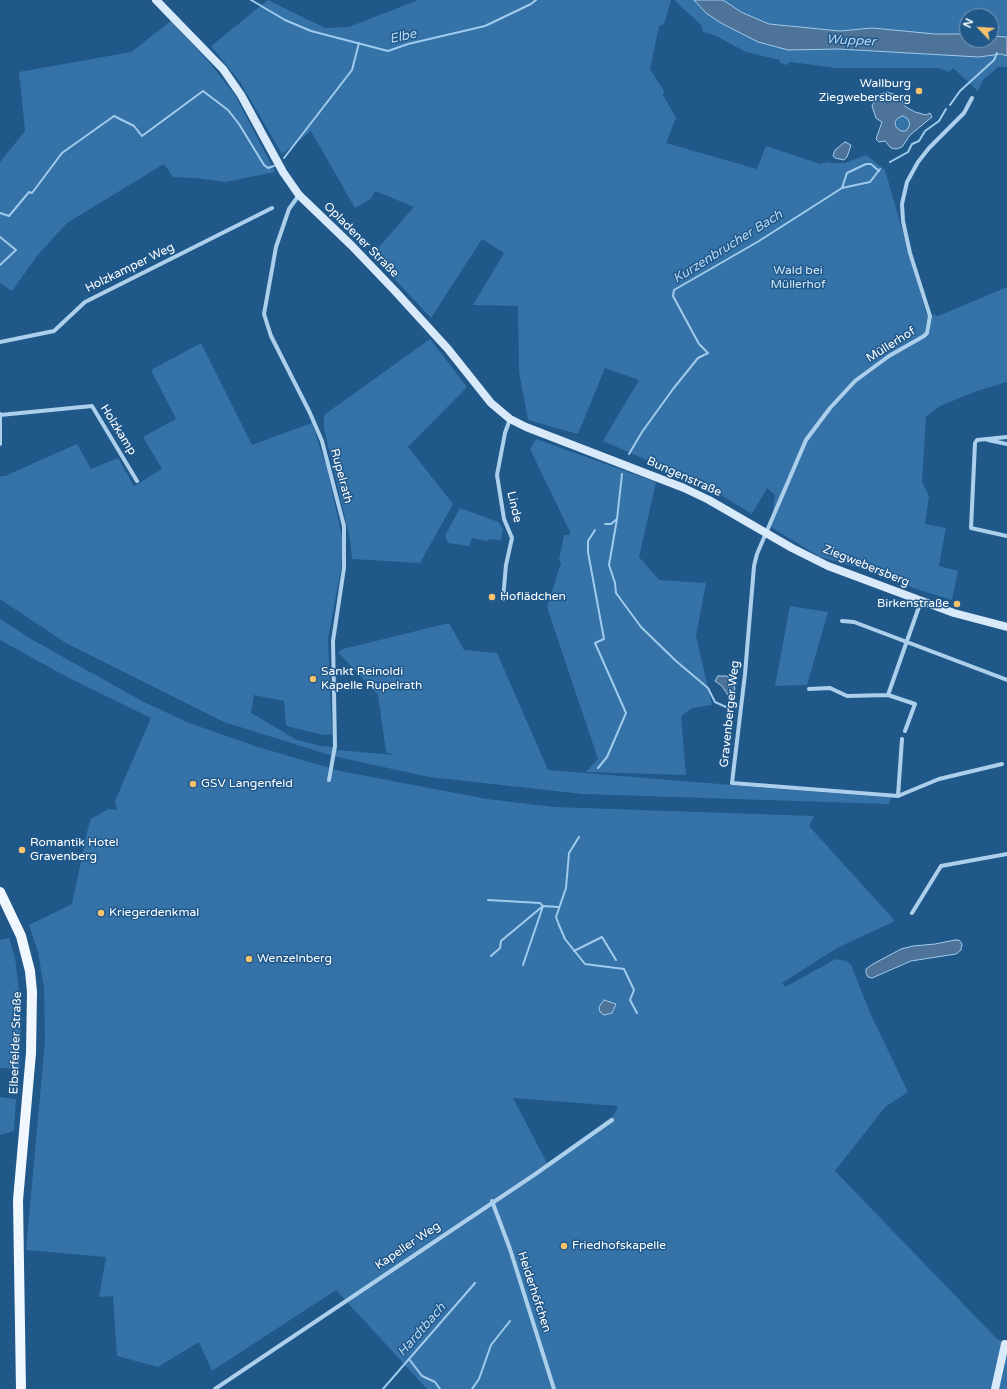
<!DOCTYPE html>
<html>
<head>
<meta charset="utf-8">
<style>
	body { margin:0 }
	#map { position:relative; width:1007px; height:1389px; overflow:hidden; background:#20588a; font-family:"Varela Round",sans-serif }
	canvas { display:block }
	.north { position:absolute; left:959px; top:8px; width:40px; height:40px; box-sizing:border-box; background:#20588a; border:1px solid #799bb9; border-radius:50%; rotate:295deg; font-size:11px; font-weight:700; line-height:16px; text-align:center; color:#fff }
	.north::after { content:''; display:block; margin:auto; width:14px; height:18px; background:#f9c36d; clip-path:polygon(50% 0,100% 100%,50% 72%,0 100%) }
</style>
</head>
<body>
<div id="map">
<canvas width="1007" height="1389"></canvas>
<div class="north">N</div>
</div>
<script>
const ctx = document.querySelector('canvas').getContext('2d');
ctx.lineJoin = 'round';
function fillPath(path, color) {
  ctx.fillStyle = color;
  ctx.fill(path, 'evenodd');
}
function shape(rows) {
  const path = new Path2D();
  for (const r of rows) {
    if (r.length === 3) {
      path.moveTo(r[0] + r[2], r[1]);
      path.arc(r[0], r[1], r[2], 0, 2 * Math.PI);
      continue;
    }
    path.moveTo(r[0], r[1]);
    for (let i = 2; i < r.length; i += 2) path.lineTo(r[i], r[i + 1]);
  }
  return path;
}
function stroke(path, color, width, dash) {
  ctx.strokeStyle = color;
  ctx.lineWidth = width;
  ctx.lineCap = dash ? 'butt' : 'round';
  ctx.setLineDash(dash || []);
  ctx.stroke(path);
}
function drawText(font, color, halo, rows, align = 'center') {
  ctx.font = font + ' "Varela Round",sans-serif';
  ctx.lineWidth = 3;
  ctx.setLineDash([]);
  ctx.textBaseline = 'middle';
  ctx.strokeStyle = halo;
  ctx.fillStyle = color;
  for (const [text, x, y, turn = 0] of rows) {
    ctx.save();
    ctx.translate(x, y);
    ctx.rotate((+turn || 0) * Math.PI / 180);
    ctx.textAlign = isNaN(turn) ? turn : align;
    if (halo) ctx.strokeText(text, 0, 0);
    ctx.fillText(text, 0, 0);
    ctx.restore();
  }
}
fillPath(shape([
	[268,0,325,28,349,27,418,0,671,0,664,24,659,26,650,69,664,91,663,95,676,118,666,143,757,169,766,146,820,164,827,162,831,163,845,163,866,155,885,170,926,313,938,316,1007,287,1007,382,977,391,940,406,926,417,922,482,929,496,925,524,946,528,939,566,958,571,952,600,913,588,880,574,820,557,771,527,775,495,767,488,752,514,706,486,603,441,639,380,605,368,578,434,528,420,519,372,518,306,473,305,504,253,482,239,431,318,372,255,414,207,375,191,371,199,355,208,311,131,282,154,240,82,211,46],
	[674,0,694,0,721,23,758,42,788,50,838,49,979,57,1001,54,1007,56,1007,67,998,67,983,80,978,91,953,68,949,72,938,68,837,68,790,62,787,65,780,63,780,60,746,52,716,36,703,32,702,26],
	[723,0,1007,0,1007,37,991,36,991,16,967,16,967,34,935,34,872,28,840,31,769,24,741,12],
	[171,21,209,62,235,95,275,172,225,182,195,178,173,177,164,164,67,223,37,256,12,291,0,283,0,162,25,131,19,72,131,52],
	[903,124,7],
	[430,339,467,387,408,447,453,504,420,563,352,559,350,539,324,428,324,415],
	[201,343,252,445,312,423,327,469,343,541,341,569,328,639,332,734,324,735,290,727,286,725,284,701,254,695,251,713,297,740,321,746,333,747,336,750,395,755,386,752,378,695,338,652,343,649,449,623,464,650,497,653,548,770,891,798,889,804,583,794,429,777,333,756,224,722,66,643,0,599,0,476,5,476,77,444,91,469,118,458,134,486,162,469,143,437,176,419,151,370],
	[536,439,656,482,639,557,659,580,706,583,696,636,712,705,692,708,681,716,686,775,586,772,598,759,547,607,561,563,559,560,564,535,570,535,570,532,530,449],
	[460,508,498,522,503,529,501,540,489,539,487,541,472,538,469,546,448,543,445,536],
	[790,606,828,612,807,685,775,686],
	[0,619,31,639,142,701,189,723,258,747,340,771,487,799,554,807,814,816,809,826,895,921,837,948,782,983,785,987,836,959,846,961,851,965,871,1015,908,1092,885,1107,835,1171,997,1339,1007,1343,1007,1389,427,1389,336,1290,212,1371,199,1342,158,1367,117,1356,113,1296,99,1297,106,1257,26,1250,45,1042,44,988,38,952,29,925,72,904,88,828,91,819,108,809,117,810,115,801,151,718,69,678,0,640],
	[513,1098,618,1106,614,1115,547,1163],
	[9,938,15,957,21,1009,20,1069,0,1068,0,940],
	[0,1097,16,1099,14,1131,0,1135]
]), '#3472a8');
const water = shape([
	[694,0,723,0,741,12,769,24,840,31,872,28,935,34,967,34,967,40,991,40,991,36,1007,37,1007,56,1001,54,979,57,838,49,788,50,758,42,721,23,706,13,694,0],
	[887,92,899,96,906,107,915,112,926,115,930,113,932,117,910,135,902,147,896,149,891,148,885,141,879,142,876,139,882,122,876,118,872,106,878,95,887,92],
	[903,116,908,119,910,125,906,131,901,131,896,127,895,122,898,118,903,116],
	[845,142,851,145,847,157,844,160,835,158,833,156,835,150,845,142],
	[718,676,727,676,734,685,735,689,732,694,728,695,722,686,715,681,718,676],
	[955,940,959,940,962,944,961,950,956,954,911,961,872,978,868,977,866,973,866,969,873,964,901,949,913,946,935,944,955,940],
	[604,1000,616,1004,612,1013,604,1015,600,1012,599,1007,604,1000]
]);
fillPath(water, '#4d7498');
stroke(water, '#a0cbed', 1);
stroke(shape([
	[251,0,285,20,311,31,388,51,408,44,485,26,531,4,536,0],
	[950,105,960,91,994,60,997,53],
	[284,158,352,70,359,43],
	[890,162,908,152,912,144,919,141,925,131,939,121,946,109],
	[842,188,870,182,880,169],
	[0,213,9,216,29,192,32,193,62,153,114,116,134,126,142,136,203,91,228,110,239,124,264,165,268,168,274,166],
	[0,237,16,250,0,265],
	[629,454,642,432,673,389,698,358,708,353,699,344,673,296,674,290,759,241,842,188,847,173,866,164,871,164,879,171],
	[617,519,609,565,615,583,616,593,641,627,676,661,708,688,715,702,726,707],
	[605,524,611,524,617,519,622,474],
	[595,530,588,541,588,552,604,639,595,643,626,713,607,757,598,768],
	[579,837,569,853,566,888,556,917,559,925,565,939,585,964,624,969,634,990,630,1000,637,1013],
	[488,900,540,903,543,906,523,965],
	[574,951,602,937,616,960],
	[491,956,500,948,501,941,543,906,558,907],
	[409,1359,422,1376,435,1382,440,1389],
	[383,1389,475,1283],
	[472,1389,479,1379,491,1345,510,1321]
]), '#a0cbed', 2);
stroke(shape([
	[972,98,964,113,929,148,918,162,907,182,902,204,903,221,910,253,930,316,927,333,924,336,889,356,855,381,830,408,806,440,757,554,754,566,745,674,732,783,898,796,939,779,1002,764],
	[299,195,289,209,276,247,264,314,271,336,310,413,322,441,344,526,344,568,333,641,335,746,329,780],
	[0,342,54,331,85,302,272,208],
	[0,414,0,444],
	[0,415,92,406,137,481],
	[1007,437,977,440,975,443,971,528,1007,536],
	[988,440,1007,444],
	[503,599,506,565,512,538,504,519,497,475,505,433,510,419],
	[842,621,854,622,1007,680],
	[809,689,830,688,847,696,888,695,915,704,905,731],
	[888,695,921,601],
	[898,796,902,739],
	[912,913,941,866,1007,854],
	[492,1201,510,1249,554,1389],
	[215,1389,534,1175,612,1120]
]), '#accfeb', 4);
stroke(shape([
	[156,0,223,69,241,95,283,172,299,195,351,245,395,291,448,349,491,403,510,419,526,427,684,488,709,500,792,548,828,566,954,613,1007,627],
	[995,1389,1005,1344]
]), '#d8e9f9', 8);
stroke(shape([
	[0,892,21,936,30,971,32,992,31,1053,18,1200,21,1389]
]), '#f1f7fe', 10);
for (const [x, y, r, color] of [
	[919,91,4,"#f9c36d"],
	[492,597,4,"#f9c36d"],
	[957,604,4,"#f9c36d"],
	[313,679,4,"#f9c36d"],
	[193,784,4,"#f9c36d"],
	[22,850,4,"#f9c36d"],
	[101,913,4,"#f9c36d"],
	[249,959,4,"#f9c36d"],
	[564,1246,4,"#f9c36d"]
]) {
  const dot = new Path2D();
  dot.arc(x, y, r, 0, 2 * Math.PI);
  ctx.fillStyle = color;
  ctx.fill(dot);
  stroke(dot, '#20588a', 1.5);
}
drawText('12px', '#fff', '#20588a', [
	["Wallburg",911,84,"right"],
	["Ziegwebersberg",911,98,"right"],
	["Hoflädchen",500,597],
	["Birkenstraße",949,604,"right"],
	["Sankt Reinoldi",321,672],
	["Kapelle Rupelrath",321,686],
	["GSV Langenfeld",201,784],
	["Romantik Hotel",30,843],
	["Gravenberg",30,857],
	["Kriegerdenkmal",109,913],
	["Wenzelnberg",257,959],
	["Friedhofskapelle",572,1246]
], 'left');
drawText('12px', '#fff', '#20588a', [
	["Opladener Straße",361,240,45],
	["Holzkamper Weg",130,268,-26],
	["Müllerhof",891,345,-32],
	["Holzkamp",118,430,58],
	["Rupelrath",341,476,75],
	["Bungenstraße",684,477,24],
	["Linde",514,507,77],
	["Ziegwebersberg",866,566,22],
	["Gravenberger Weg",730,714,-84],
	["Elberfelder Straße",16,1043,-88],
	["Kapeller Weg",408,1246,-34],
	["Heiderhöfchen",534,1292,72]
]);
drawText('12px', '#d1e7f8', '#20588a', [
	["Wald bei",798,271],
	["Müllerhof",798,285]
]);
drawText('italic 13px', '#b8d8f2', '#20588a', [
	["Elbe",403,37,-13],
	["Wupper",851,41,3],
	["Kurzenbrucher Bach",728,247,-32],
	["Hardtbach",422,1330,-49]
]);
</script>
</body>
</html>
